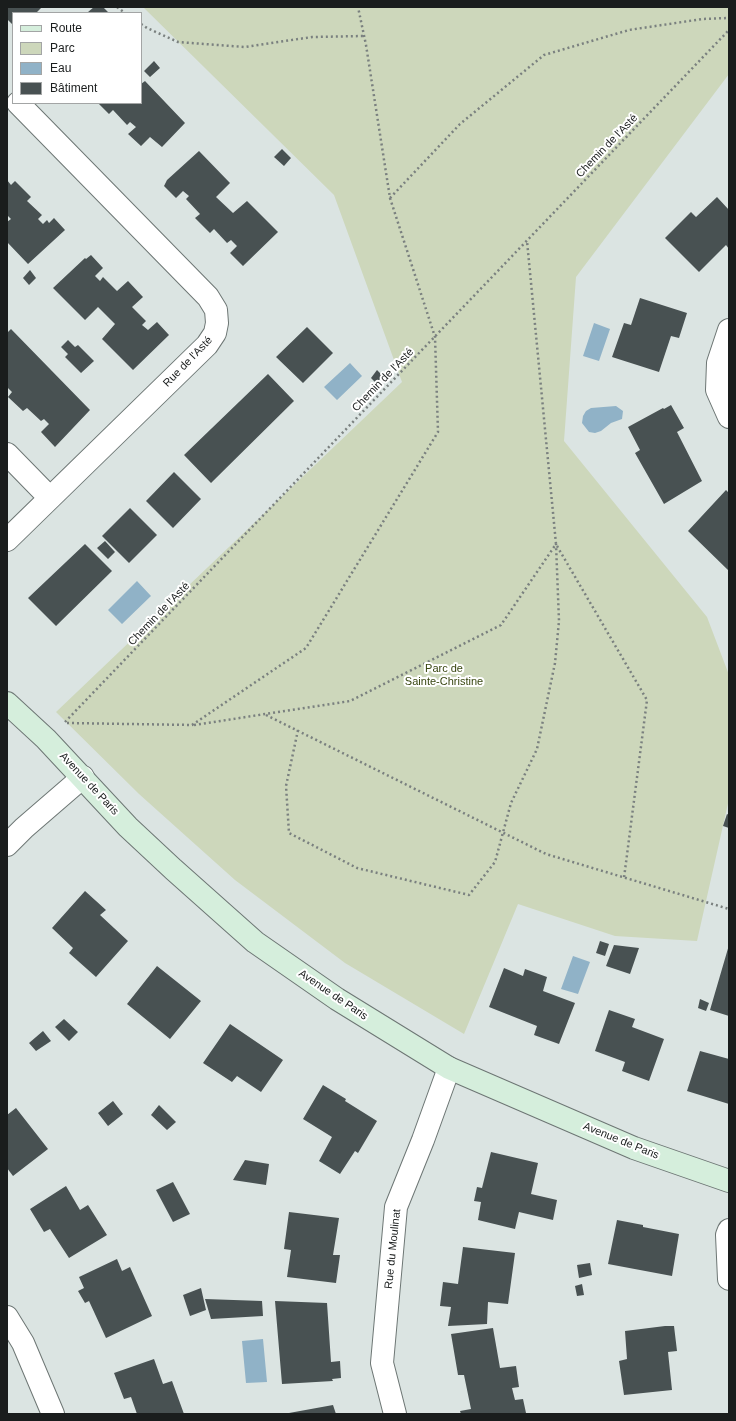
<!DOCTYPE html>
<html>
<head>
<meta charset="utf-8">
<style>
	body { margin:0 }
	#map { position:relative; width:736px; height:1421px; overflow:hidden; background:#dbe4e2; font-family:Helvetica,sans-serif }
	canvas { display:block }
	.frame { position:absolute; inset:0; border:8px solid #1a1d1d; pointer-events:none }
	.legend { position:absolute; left:12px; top:12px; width:130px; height:92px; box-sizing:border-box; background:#fff; border:1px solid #a3a5a5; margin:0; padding:5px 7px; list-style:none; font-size:12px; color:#1a1d1d }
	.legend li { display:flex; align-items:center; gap:8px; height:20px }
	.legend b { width:20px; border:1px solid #a3a5a5 }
</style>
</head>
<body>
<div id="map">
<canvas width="736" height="1421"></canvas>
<div class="frame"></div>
<ul class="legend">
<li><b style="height:5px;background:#d5eedc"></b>Route</li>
<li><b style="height:11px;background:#cdd7bb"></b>Parc</li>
<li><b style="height:11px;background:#90b2c7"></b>Eau</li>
<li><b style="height:11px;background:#485152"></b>Bâtiment</li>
</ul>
</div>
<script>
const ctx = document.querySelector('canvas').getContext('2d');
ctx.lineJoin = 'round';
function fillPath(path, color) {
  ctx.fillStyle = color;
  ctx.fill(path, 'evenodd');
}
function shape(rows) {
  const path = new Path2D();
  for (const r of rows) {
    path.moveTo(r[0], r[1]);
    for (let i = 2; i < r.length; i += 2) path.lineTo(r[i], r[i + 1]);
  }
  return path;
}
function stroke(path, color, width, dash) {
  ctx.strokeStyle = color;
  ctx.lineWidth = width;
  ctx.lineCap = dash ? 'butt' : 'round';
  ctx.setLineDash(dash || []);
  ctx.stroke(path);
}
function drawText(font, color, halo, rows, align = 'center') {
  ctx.font = font + ' Helvetica,sans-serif';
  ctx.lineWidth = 4;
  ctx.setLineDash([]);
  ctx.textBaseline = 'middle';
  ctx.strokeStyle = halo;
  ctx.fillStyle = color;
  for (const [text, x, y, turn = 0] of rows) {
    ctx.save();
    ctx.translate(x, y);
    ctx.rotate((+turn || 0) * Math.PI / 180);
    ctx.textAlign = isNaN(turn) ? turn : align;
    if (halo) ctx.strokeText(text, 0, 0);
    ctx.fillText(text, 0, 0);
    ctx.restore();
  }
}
fillPath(shape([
	[144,7,729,7,729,74,576,277,564,441,707,617,729,675,729,799,697,941,615,936,518,904,464,1034,345,963,235,880,139,794,56,712,402,382,334,195,144,8]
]), '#cdd7bb');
fillPath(shape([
	[594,323,610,329,599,361,583,356],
	[350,363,362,376,337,400,324,387],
	[616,406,623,411,622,419,611,423,601,431,595,433,589,432,582,423,583,416,586,411,591,408],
	[137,581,151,596,122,624,108,610],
	[573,956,590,962,578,994,561,989],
	[263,1339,267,1382,246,1383,242,1341]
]), '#90b2c7');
fillPath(shape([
	[7,7,42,7,36,13,13,13,13,25,7,19,8,13,7,12],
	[94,7,103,7,109,13,89,13,88,12],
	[154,61,160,68,150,77,144,71],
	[145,81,185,123,162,147,150,137,141,146,128,134,136,127,130,122,127,125,113,110,109,114,98,103,141,103,141,84],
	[282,149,291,158,284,166,274,157],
	[199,151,230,183,216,197,233,213,247,201,278,232,243,266,230,253,237,246,231,240,227,243,214,229,210,233,195,218,200,214,186,199,189,196,183,191,176,198,164,186,167,180],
	[7,180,11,185,15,181,31,197,27,201,42,215,38,219,43,224,47,220,49,223,54,218,65,230,28,264,7,242,7,222,11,219,7,215],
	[717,197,729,210,729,249,726,245,699,272,665,238,691,212,696,217],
	[91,255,103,268,95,276,100,281,103,277,117,291,128,281,143,297,132,307,146,321,142,325,148,330,157,322,169,335,133,370,102,339,115,324,98,307,85,320,53,288,85,258,86,259],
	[30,270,36,278,29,285,23,278],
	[640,298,687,313,679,338,671,336,659,372,612,357,624,323,631,325],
	[307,327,333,353,303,383,276,357],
	[11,329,90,410,55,447,41,432,49,424,44,419,41,421,27,408,23,411,8,397,12,392,7,387,7,333],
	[68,340,75,347,78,345,94,361,81,373,65,357,68,354,61,347],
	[377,370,383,376,376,383,371,378],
	[268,374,294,401,211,483,184,455],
	[671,405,684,428,677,432,702,481,664,504,635,453,640,450,628,427,663,408,664,409],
	[174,472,201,499,173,528,146,501],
	[726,490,729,493,729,571,688,531],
	[130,508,157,535,129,563,102,536],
	[105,541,115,552,108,559,97,548],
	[85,544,112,571,56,626,28,598],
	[727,814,729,815,729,828,723,826],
	[85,891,106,910,100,915,128,941,96,977,69,953,73,948,52,928],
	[600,941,609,944,605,956,596,953],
	[614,945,639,948,630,974,606,966],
	[729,945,729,1016,710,1010],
	[157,966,201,1001,170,1039,127,1004],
	[504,968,523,976,525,969,547,977,543,991,575,1003,559,1044,534,1035,537,1026,489,1007],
	[700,999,709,1003,706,1011,698,1008],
	[609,1010,635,1019,632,1027,664,1039,649,1081,622,1071,625,1062,595,1051],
	[64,1019,78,1032,69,1041,55,1027],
	[230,1024,283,1060,261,1092,237,1076,232,1082,203,1063],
	[43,1031,51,1041,36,1051,29,1043],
	[700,1051,729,1059,729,1104,687,1091],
	[323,1085,346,1099,345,1101,377,1121,358,1153,355,1151,340,1174,319,1161,332,1137,303,1119],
	[113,1101,123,1114,108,1126,98,1113],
	[159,1105,176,1122,167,1130,151,1115],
	[16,1108,48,1149,13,1176,7,1168,7,1115],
	[491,1152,538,1163,531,1194,557,1200,553,1220,519,1212,515,1229,478,1220,481,1202,474,1201,477,1187,482,1188],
	[245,1160,269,1164,266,1185,233,1180],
	[173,1182,190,1214,173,1222,156,1190],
	[66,1186,80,1210,88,1205,107,1235,69,1258,50,1229,44,1232,30,1209],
	[289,1212,339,1218,333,1255,340,1255,336,1283,287,1277,291,1250,284,1249],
	[617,1220,643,1225,643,1227,679,1234,672,1276,608,1264],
	[463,1247,515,1253,508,1304,488,1302,487,1324,448,1326,451,1307,440,1306,443,1282,458,1284],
	[117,1259,122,1271,130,1267,152,1316,106,1338,89,1301,85,1303,78,1291,84,1288,79,1277],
	[590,1263,592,1275,579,1278,577,1265],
	[582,1284,584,1295,577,1296,575,1286],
	[201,1288,206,1310,190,1316,183,1295],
	[205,1299,262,1301,263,1316,211,1319],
	[275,1301,327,1303,331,1362,340,1361,341,1378,332,1379,333,1381,282,1384],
	[665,1326,674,1326,677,1351,668,1352,672,1390,624,1395,619,1361,627,1359,625,1331],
	[493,1328,500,1368,516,1366,519,1387,512,1388,515,1400,523,1399,526,1413,461,1414,460,1411,471,1409,464,1375,458,1375,451,1334],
	[154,1359,163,1384,172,1381,184,1414,137,1414,131,1397,124,1399,114,1373],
	[333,1405,336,1414,289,1414,289,1413]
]), '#485152');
const street = shape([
	[729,330,718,363,717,390,729,417],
	[7,454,50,498],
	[7,540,207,345,215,333,217,323,216,310,208,297,18,103],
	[7,845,24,828,83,777],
	[729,1230,727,1235,729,1279],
	[7,1317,23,1343,53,1414],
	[395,1414,382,1363,396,1207,423,1140,449,1068]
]);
const secondary = shape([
	[7,703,46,739,128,827,173,869,255,942,337,999,449,1068,634,1148,729,1181]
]);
stroke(street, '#6d7674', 24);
stroke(secondary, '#6d7674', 24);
stroke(shape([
	[117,7,125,13],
	[141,24,147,28,178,42,245,47,312,37,364,36],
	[390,198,460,124,544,55,629,30,702,19,729,18],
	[557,546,647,700,624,878],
	[266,715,546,854,729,909],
	[65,722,729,30],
	[67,723,192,725,306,648,438,432,435,337,390,198,366,45,358,7],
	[194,725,350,701,501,625,556,544,527,241],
	[298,730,286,786,289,833,357,868,469,895,495,862,511,803,537,749,555,663,559,621,556,544]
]), '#7a807f', 2.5, [2, 3]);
stroke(street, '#fff', 22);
stroke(secondary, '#d5eedc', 22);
drawText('11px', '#1a1d1d', '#fff', [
	["Chemin de l'Asté",607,146,-46],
	["Rue de l'Asté",188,362,-46],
	["Chemin de l'Asté",383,380,-46],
	["Chemin de l'Asté",159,614,-46],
	["Avenue de Paris",89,784,47],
	["Avenue de Paris",333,995,34],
	["Avenue de Paris",621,1141,22],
	["Rue du Moulinat",393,1249,-84]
]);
drawText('11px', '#37450f', '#fff', [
	["Parc de",444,669],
	["Sainte-Christine",444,682]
]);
</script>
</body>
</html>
